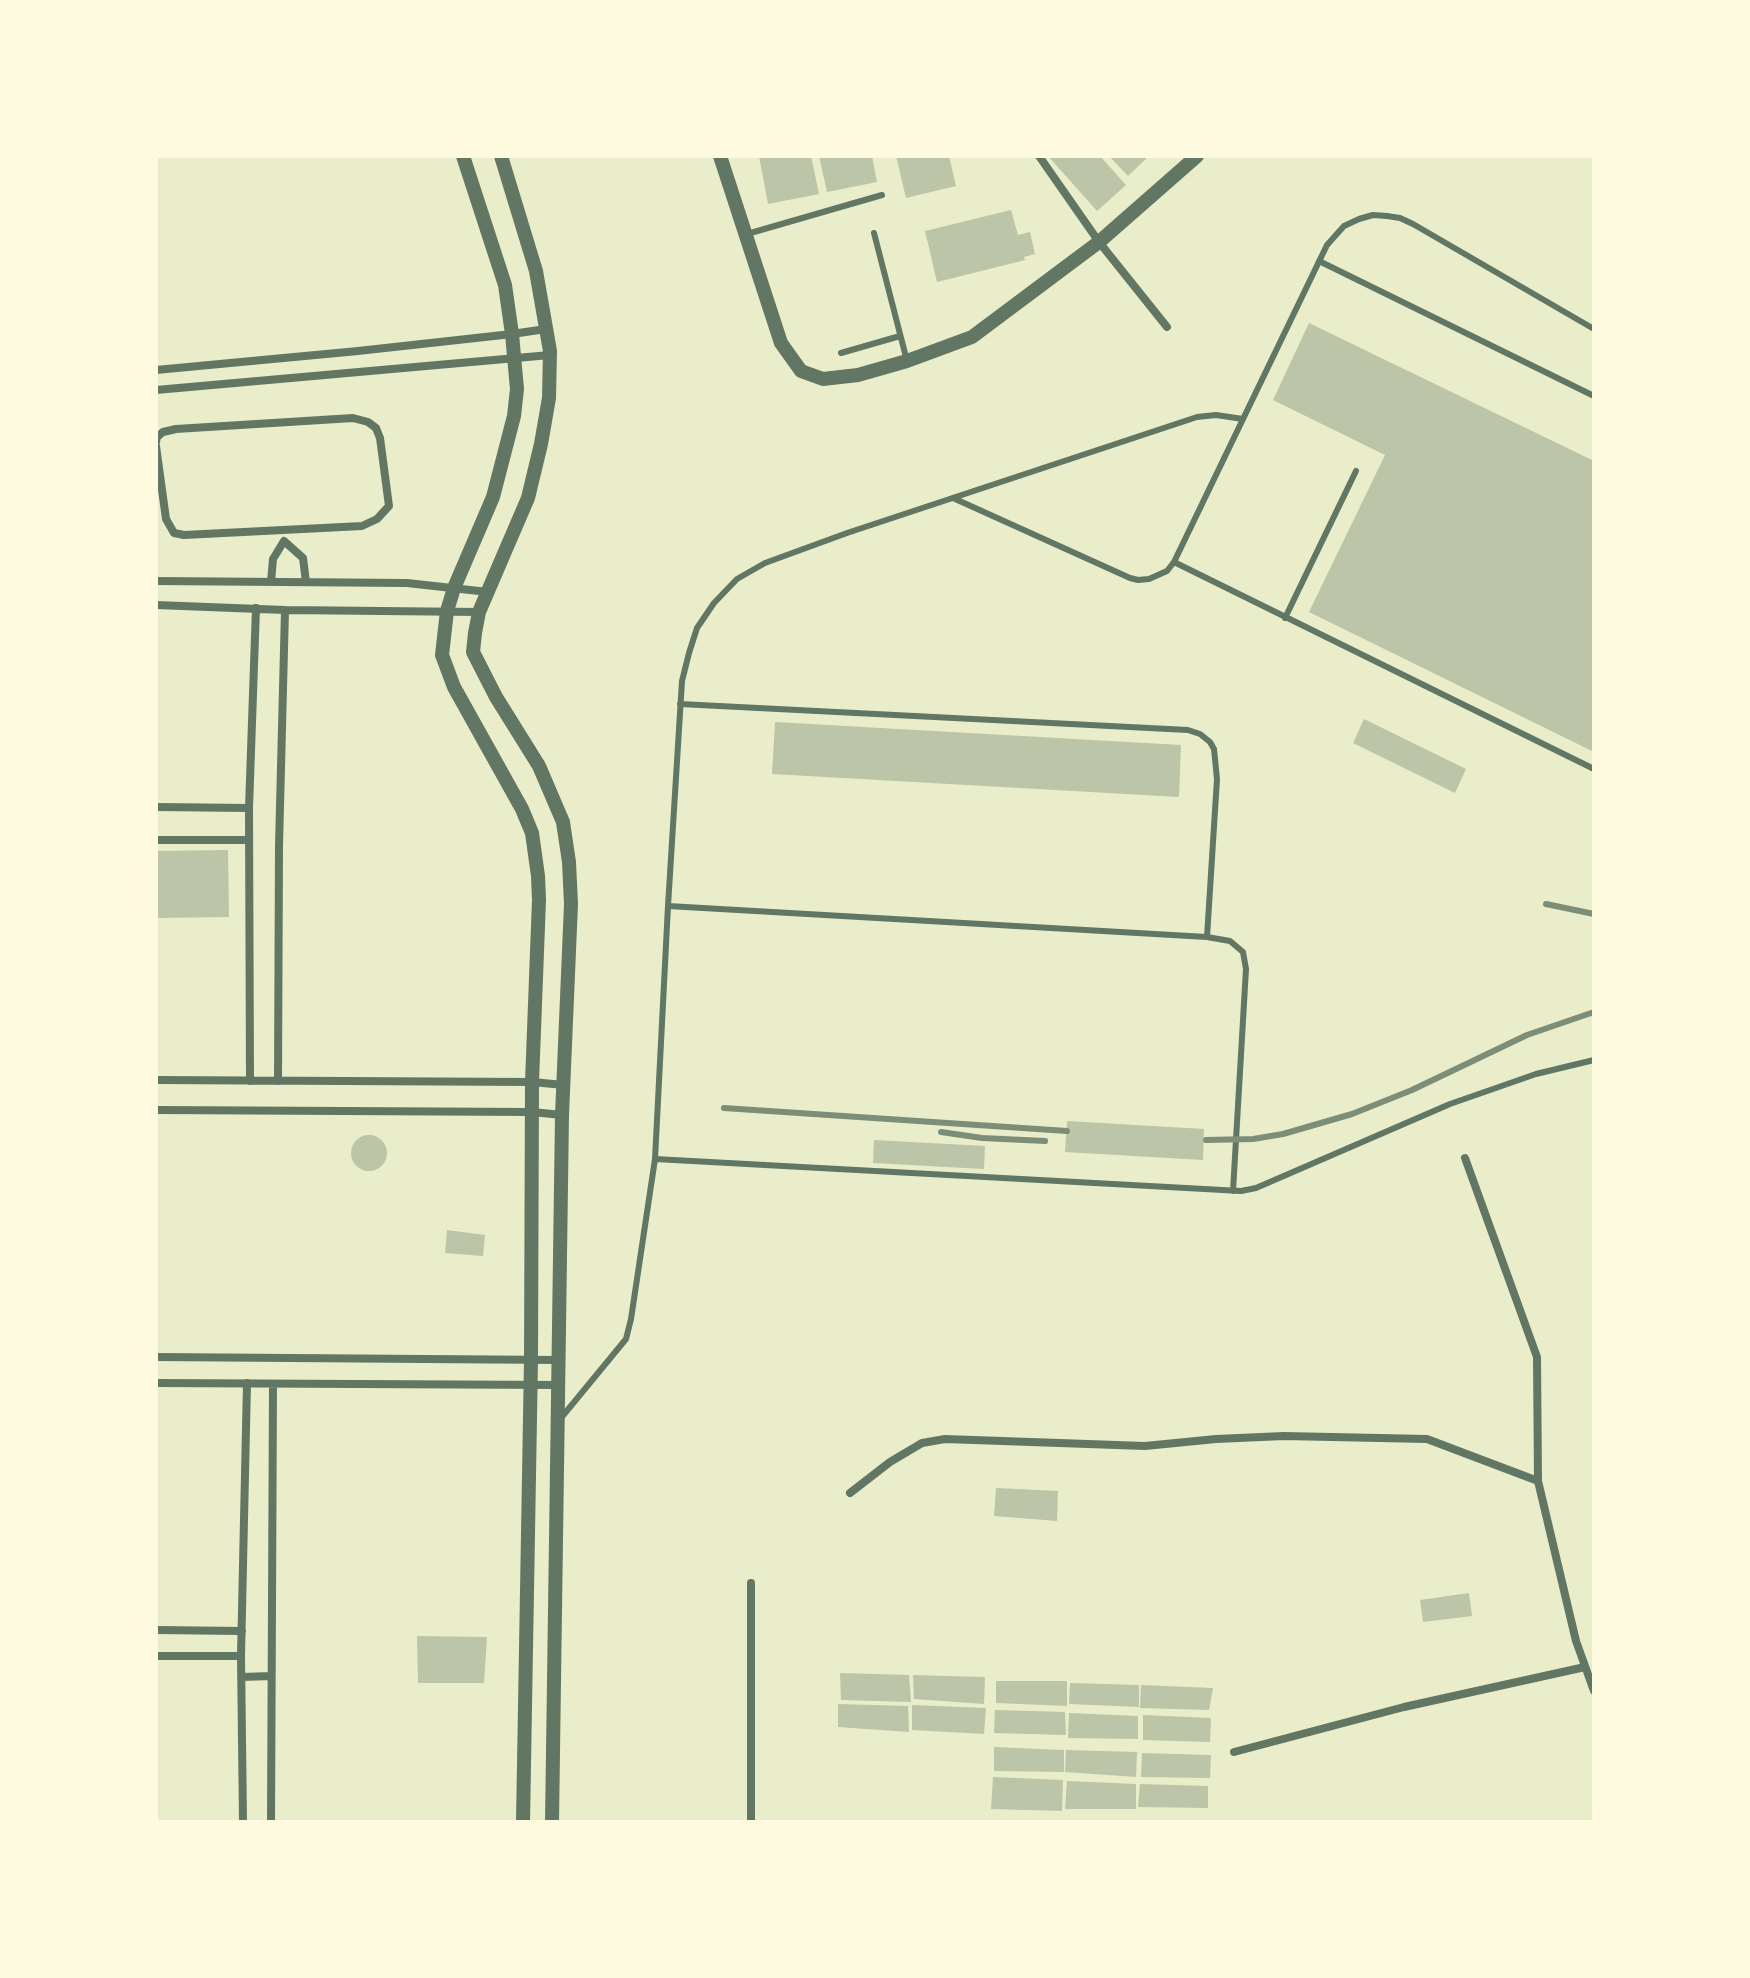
<!DOCTYPE html>
<html>
<head>
<meta charset="utf-8">
<style>
	body { margin:0 }
	#map { position:relative; width:1750px; height:1978px; overflow:hidden; background:#e9edc9; font-family:Poppins,sans-serif }
	canvas { display:block }
	.frame { position:absolute; inset:0; border:158px solid #fefae0; pointer-events:none }
</style>
</head>
<body>
<div id="map">
<canvas width="1750" height="1978"></canvas>
<div class="frame"></div>
</div>
<script>
const ctx = document.querySelector('canvas').getContext('2d');
ctx.lineJoin = 'round';
function fillPath(path, color) {
  ctx.fillStyle = color;
  ctx.fill(path, 'evenodd');
}
function shape(rows) {
  const path = new Path2D();
  for (const r of rows) {
    if (r.length === 3) {
      path.moveTo(r[0] + r[2], r[1]);
      path.arc(r[0], r[1], r[2], 0, 2 * Math.PI);
      continue;
    }
    path.moveTo(r[0], r[1]);
    for (let i = 2; i < r.length; i += 2) path.lineTo(r[i], r[i + 1]);
  }
  return path;
}
function stroke(path, color, width, dash) {
  ctx.strokeStyle = color;
  ctx.lineWidth = width;
  ctx.lineCap = dash ? 'butt' : 'round';
  ctx.setLineDash(dash || []);
  ctx.stroke(path);
}
fillPath(shape([
	[759,156,811,156,819,194,768,204],
	[819,156,872,156,877,182,827,192],
	[896,156,949,156,956,186,906,198],
	[1048,156,1100,156,1126,185,1097,211],
	[1109,156,1149,156,1128,176],
	[1011,210,1018,235,1030,232,1035,254,1024,257,1025,260,937,282,925,231],
	[1309,323,1594,461,1594,752,1309,612,1385,455,1273,400],
	[1364,719,1466,769,1455,793,1353,743],
	[775,722,1181,745,1179,797,772,774],
	[228,850,229,917,156,918,156,851],
	[1067,1121,1204,1129,1203,1160,1065,1152],
	[369,1153,18],
	[874,1140,985,1146,984,1169,873,1163],
	[447,1230,485,1235,483,1256,445,1253],
	[996,1488,1058,1491,1057,1521,994,1516],
	[1469,1593,1472,1616,1423,1622,1420,1600],
	[417,1636,487,1637,484,1683,418,1683],
	[840,1673,909,1675,911,1702,841,1700],
	[913,1675,985,1677,984,1704,914,1699],
	[996,1681,1067,1681,1067,1706,996,1703],
	[1070,1683,1139,1685,1139,1707,1069,1704],
	[1141,1685,1213,1688,1209,1710,1140,1708],
	[838,1704,908,1706,909,1732,838,1727],
	[912,1705,986,1708,984,1734,912,1730],
	[995,1710,1065,1712,1066,1735,994,1733],
	[1069,1713,1138,1716,1138,1739,1068,1738],
	[1143,1715,1211,1718,1210,1742,1143,1740],
	[994,1747,1064,1750,1064,1772,994,1771],
	[1066,1750,1137,1752,1136,1777,1065,1772],
	[1142,1753,1211,1755,1210,1778,1141,1777],
	[993,1777,1063,1780,1062,1811,991,1809],
	[1067,1781,1136,1784,1136,1809,1065,1809],
	[1140,1784,1208,1786,1208,1808,1138,1807]
]), '#bcc5a7');
stroke(shape([
	[874,233,907,361],
	[747,234,882,195],
	[1319,261,1594,396],
	[841,353,900,336],
	[953,498,1130,578,1138,580,1149,579,1167,571,1174,562,1327,245,1344,226,1359,219,1373,215,1387,216,1400,218,1413,224,1594,329],
	[1174,562,1594,769],
	[1285,618,1356,471],
	[680,704,1188,730,1200,734,1210,742,1214,749,1217,779,1207,937],
	[668,906,1207,937,1230,941,1243,952,1246,969,1233,1191],
	[655,1159,1241,1191,1256,1188,1450,1104,1536,1074,1594,1060],
	[561,1418,626,1339,631,1319,655,1159,668,906,682,681,689,653,697,628,714,603,737,579,765,563,847,533,1197,417,1216,415,1243,419]
]), '#617663', 6);
stroke(shape([
	[1039,156,1099,242,1167,327],
	[156,370,358,351,512,334,546,329],
	[156,390,550,355],
	[156,442,157,437,163,432,176,429,353,418,368,422,376,428,380,438,389,506,377,519,362,526,184,535,174,533,166,519,156,446],
	[156,581,407,583,488,592],
	[271,582,273,559,284,541,303,558,306,582],
	[156,605,285,610,479,612],
	[156,807,249,808],
	[156,840,249,840],
	[156,1080,532,1082,564,1085],
	[250,1081,249,808,256,608],
	[278,1081,279,846,285,610],
	[156,1110,532,1112,562,1115],
	[1465,1158,1537,1357,1538,1481,1576,1641,1594,1691],
	[156,1357,559,1360],
	[156,1383,558,1385],
	[850,1493,890,1462,922,1443,945,1439,1145,1446,1216,1439,1284,1436,1427,1439,1538,1481],
	[751,1583,751,1822],
	[156,1630,242,1631],
	[156,1656,241,1656],
	[242,1677,271,1676],
	[1234,1752,1404,1707,1585,1667],
	[243,1822,241,1656,247,1383],
	[271,1822,273,1384]
]), '#617663', 8);
stroke(shape([
	[463,156,505,285,512,334,517,389,514,416,493,497,454,588,447,611,442,655,454,687,522,809,532,833,538,876,539,900,532,1082,531,1360,523,1822],
	[501,156,536,271,550,351,549,398,541,444,528,498,479,612,475,633,473,652,496,697,539,766,563,822,569,862,571,904,562,1115,552,1822],
	[720,156,781,343,801,371,823,379,858,375,907,361,972,337,1099,242,1197,156]
]), '#617663', 14);
stroke(shape([
	[1546,904,1594,914],
	[724,1108,1067,1131],
	[941,1132,982,1138,1045,1141],
	[1206,1140,1253,1139,1283,1134,1352,1114,1412,1090,1527,1035,1594,1012]
]), '#7c8e77', 6);
</script>
</body>
</html>
